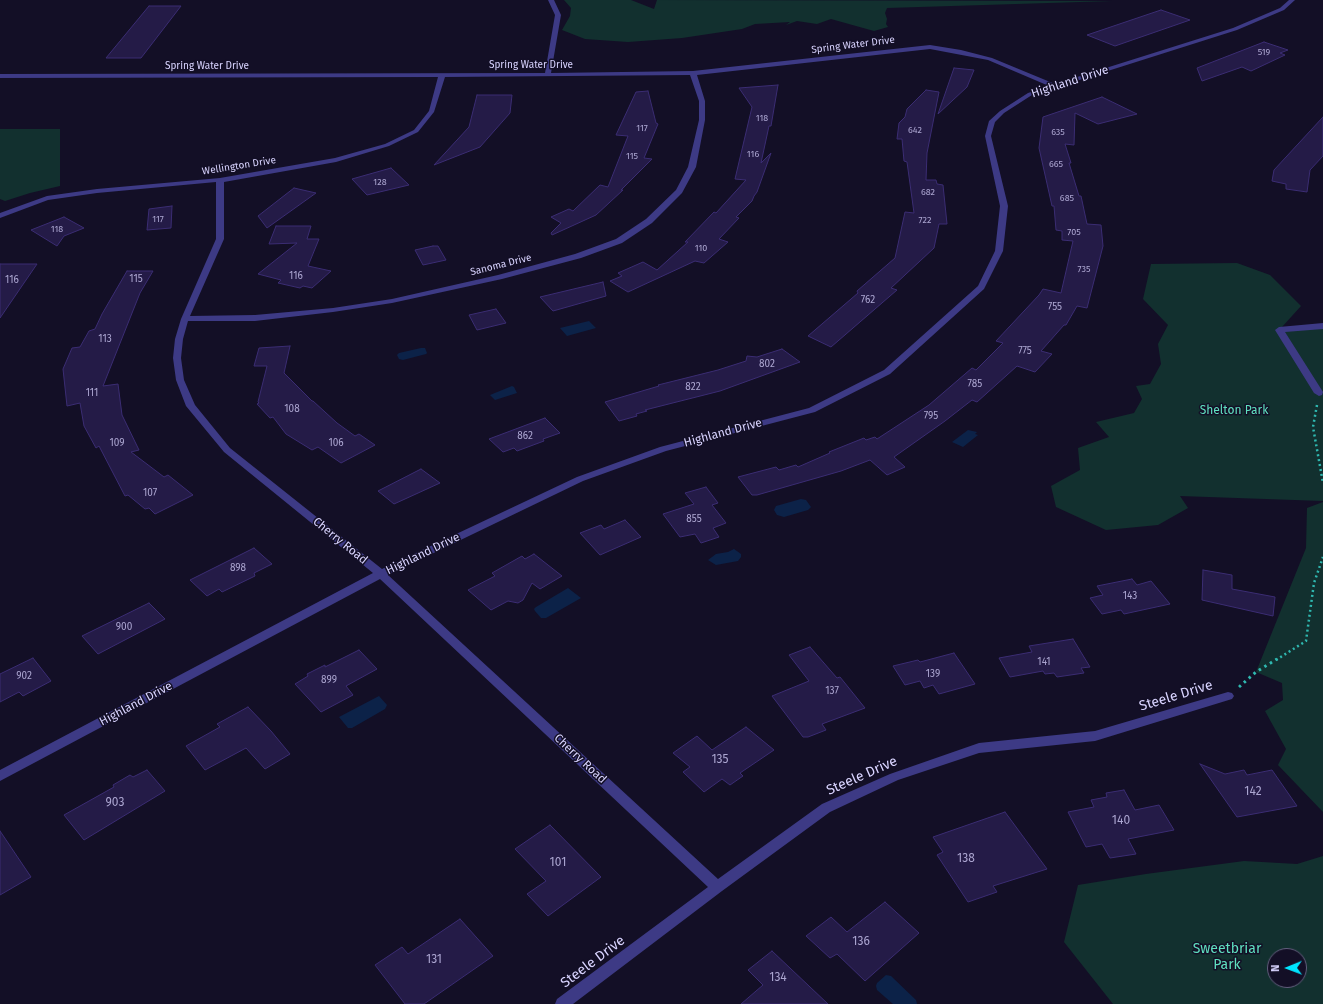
<!DOCTYPE html>
<html>
<head>
<meta charset="utf-8">
<style>
	body { margin:0 }
	#map { position:relative; width:1323px; height:1004px; overflow:hidden; background:#130f26; font-family:"Fira Sans",sans-serif }
	canvas { display:block }
	.north { position:absolute; left:1267px; top:948px; width:40px; height:40px; box-sizing:border-box; background:#130f26; border:1px solid #625e7d; border-radius:50%; rotate:269deg; font-size:11px; font-weight:700; line-height:16px; text-align:center; color:#d9d4ff }
	.north::after { content:''; display:block; margin:auto; width:14px; height:18px; background:#00e5ff; clip-path:polygon(50% 0,100% 100%,50% 72%,0 100%) }
</style>
</head>
<body>
<div id="map">
<canvas width="1323" height="1004"></canvas>
<div class="north">N</div>
</div>
<script>
const ctx = document.querySelector('canvas').getContext('2d');
ctx.lineJoin = 'round';
function fillPath(path, color) {
  ctx.fillStyle = color;
  ctx.fill(path, 'evenodd');
}
function shape(rows) {
  const path = new Path2D();
  for (const r of rows) {
    path.moveTo(r[0], r[1]);
    for (let i = 2; i < r.length; i += 2) path.lineTo(r[i], r[i + 1]);
  }
  return path;
}
function stroke(path, color, width, dash) {
  ctx.strokeStyle = color;
  ctx.lineWidth = width;
  ctx.lineCap = dash ? 'butt' : 'round';
  ctx.setLineDash(dash || []);
  ctx.stroke(path);
}
function drawText(font, color, halo, rows, align = 'center') {
  ctx.font = font + ' "Fira Sans",sans-serif';
  ctx.lineWidth = 3;
  ctx.setLineDash([]);
  ctx.textBaseline = 'middle';
  ctx.strokeStyle = halo;
  ctx.fillStyle = color;
  for (const [text, x, y, turn = 0] of rows) {
    ctx.save();
    ctx.translate(x, y);
    ctx.rotate((+turn || 0) * Math.PI / 180);
    ctx.textAlign = isNaN(turn) ? turn : align;
    if (halo) ctx.strokeText(text, 0, 0);
    ctx.fillText(text, 0, 0);
    ctx.restore();
  }
}
fillPath(shape([
	[564,0,631,0,654,9,657,0,1113,1,887,8,885,13,887,19,886,24,888,27,874,31,831,19,817,24,797,21,786,25,790,22,755,24,742,29,682,38,628,42,585,39,562,30,570,16,571,8],
	[0,129,60,129,60,186,30,193,5,201,0,199],
	[1237,263,1270,275,1301,306,1282,327,1323,329,1323,501,1180,496,1188,508,1158,525,1106,530,1056,507,1051,486,1080,470,1078,448,1109,437,1096,422,1134,413,1142,399,1136,386,1150,384,1161,364,1158,344,1168,325,1143,299,1151,264],
	[1323,502,1323,812,1278,765,1286,749,1265,711,1283,700,1282,683,1256,672,1306,548,1307,508],
	[1323,856,1323,1004,1113,1004,1064,942,1078,885,1146,874,1244,861,1297,864],
	[1275,956,1299,956,1299,980,1275,980]
]), '#12302f');
fillPath(shape([
	[589,321,596,328,567,336,560,328],
	[421,348,425,348,427,353,426,354,403,360,399,359,397,355,399,353],
	[512,386,514,387,517,393,495,400,490,395],
	[968,430,977,432,975,434,978,435,963,447,952,442],
	[801,499,806,500,811,507,808,510,784,517,777,515,774,510,776,506],
	[734,549,741,554,741,557,738,561,716,565,708,560,716,554,728,552],
	[568,588,581,598,546,618,541,618,535,611,534,609,536,607],
	[379,696,387,705,385,709,352,728,348,728,339,717],
	[886,975,891,976,916,1000,917,1004,893,1004,877,990,876,986,877,983]
]), '#0c2248');
const building = shape([
	[149,6,181,6,141,58,106,58,149,6],
	[1161,10,1190,20,1115,46,1087,35,1161,10],
	[1264,42,1288,50,1280,53,1285,55,1251,71,1242,67,1202,81,1197,68,1264,42],
	[954,68,974,70,967,87,938,114,954,68],
	[778,85,771,126,769,126,761,163,771,153,757,192,754,196,752,201,736,217,739,218,719,239,728,242,704,263,695,261,628,292,610,281,622,276,618,273,643,262,657,270,688,242,685,242,714,212,716,213,746,180,735,179,752,107,739,88,778,85],
	[926,90,939,92,927,153,926,180,936,180,937,184,943,185,947,224,939,224,934,248,891,288,897,290,831,347,808,336,858,293,857,291,895,258,905,212,914,213,907,162,904,161,902,139,897,139,899,123,905,117,907,109,926,90],
	[648,91,656,123,658,124,644,158,652,159,621,190,623,190,596,215,552,235,551,233,561,223,551,217,569,209,573,211,600,185,608,187,628,136,616,135,636,92,648,91],
	[477,95,512,95,510,113,480,147,434,165,469,127,477,95],
	[1102,97,1137,114,1098,124,1075,113,1074,145,1065,144,1071,163,1069,163,1079,196,1081,196,1087,224,1101,225,1103,246,1087,308,1077,306,1066,325,1064,325,1041,351,1052,354,1035,372,1017,366,977,402,972,400,945,421,894,457,905,467,887,475,870,460,841,471,757,495,752,495,738,477,776,467,779,470,796,465,798,467,830,453,829,452,864,438,866,440,875,437,877,439,929,405,972,368,976,370,1003,343,996,341,1039,295,1043,289,1061,293,1073,241,1062,240,1062,231,1056,230,1054,206,1052,206,1039,148,1043,117,1102,97],
	[1323,117,1323,156,1310,170,1307,192,1286,189,1286,184,1272,181,1274,170,1323,117],
	[391,168,409,185,367,195,352,179,391,168],
	[294,188,316,193,267,228,258,216,294,188],
	[172,206,171,228,147,230,149,209,172,206],
	[64,217,84,228,64,236,57,246,31,230,64,217],
	[276,226,311,226,307,239,319,239,308,266,331,271,312,288,303,286,300,288,278,283,281,280,258,274,297,243,269,244,276,226],
	[433,246,438,246,446,260,423,265,415,250,433,246],
	[0,264,37,264,0,318,0,264],
	[127,271,153,271,140,293,103,386,118,384,122,415,139,450,131,452,164,477,168,475,193,495,155,514,149,508,145,509,128,495,125,496,99,446,96,448,84,426,80,403,67,406,63,369,72,348,80,347,89,331,95,329,102,314,127,271],
	[603,282,606,296,553,311,540,297,603,282],
	[496,309,506,323,477,330,469,315,496,309],
	[290,346,284,373,312,401,313,401,337,423,355,436,359,434,375,445,341,463,318,447,312,450,286,434,273,417,270,418,257,404,259,403,258,402,267,366,254,366,259,348,290,346],
	[782,349,800,362,720,391,645,410,647,411,636,414,637,416,619,421,605,402,659,386,658,385,718,370,746,361,747,356,757,357,782,349],
	[545,418,560,433,543,439,544,441,517,451,514,448,503,452,489,439,545,418],
	[421,469,440,483,394,504,378,491,421,469],
	[706,487,718,503,712,505,726,523,713,528,719,537,701,543,695,534,680,537,663,514,694,504,685,493,706,487],
	[625,520,641,537,600,555,580,533,601,525,604,529,625,520],
	[254,548,272,564,254,573,255,576,222,592,219,589,207,596,190,580,254,548],
	[534,554,562,576,540,589,532,583,523,600,518,603,508,601,491,610,468,590,495,576,492,573,522,556,525,559,534,554],
	[1203,570,1232,575,1232,589,1275,597,1273,616,1202,600,1203,570],
	[1132,579,1137,585,1151,581,1170,604,1124,614,1121,610,1102,614,1090,598,1103,595,1097,586,1132,579],
	[149,603,165,619,98,654,82,636,149,603],
	[1073,639,1090,667,1081,668,1084,673,1057,677,1054,673,1045,674,1043,671,1010,677,999,658,1032,652,1029,646,1073,639],
	[810,647,837,678,840,677,865,708,822,724,826,730,808,737,803,737,772,696,809,681,789,655,810,647],
	[359,650,377,669,346,686,353,695,321,712,295,684,308,676,307,674,325,665,325,667,359,650],
	[954,653,975,684,939,694,933,685,924,688,920,681,905,685,893,666,918,660,920,662,954,653],
	[33,658,51,681,23,696,19,692,0,702,0,674,33,658],
	[248,707,271,731,290,754,265,769,246,748,205,770,186,746,220,727,217,724,248,707],
	[746,727,774,750,740,773,743,776,730,785,722,779,704,792,683,772,690,767,673,753,697,736,712,750,746,727],
	[1200,764,1225,774,1244,770,1247,775,1272,770,1297,806,1237,817,1200,764],
	[147,770,165,791,84,840,64,815,114,787,113,785,130,775,133,777,147,770],
	[1124,790,1135,810,1159,805,1174,830,1128,839,1136,854,1110,858,1102,844,1086,847,1068,812,1094,807,1091,800,1107,797,1106,793,1124,790],
	[1005,812,1047,869,993,886,997,892,968,902,937,855,943,852,933,837,1005,812],
	[550,825,601,877,548,916,527,894,546,881,515,849,550,825],
	[0,831,31,877,0,895,0,831],
	[885,902,919,933,865,981,837,954,830,958,806,936,831,917,847,932,885,902],
	[460,919,493,956,424,1004,405,1004,375,965,402,947,408,954,460,919],
	[772,951,828,1004,741,1004,763,985,748,970,772,951]
]);
fillPath(building, '#241b47');
stroke(building, '#3b2d73', 1);
stroke(shape([
	[1317,405,1313,427,1323,483],
	[1276,660,1306,641,1314,583,1323,557]
]), '#2fb8b0', 2.5, [2, 3]);
stroke(shape([
	[1239,687,1256,672,1277,659]
]), '#2fb8b0', 3, [2.5, 4]);
fillPath(shape([
	[548,0,554,0,561,15,551,73,693,71,930,45,961,50,992,58,1055,84,1233,28,1280,8,1289,0,1295,0,1284,10,1237,30,1032,95,1004,113,995,122,991,136,1008,206,1003,251,984,289,890,374,815,412,666,451,583,481,388,575,718,879,822,804,890,774,979,743,1095,731,1228,692,1232,693,1234,696,1232,699,1095,741,979,753,898,780,830,812,722,891,573,1004,555,1004,557,999,708,887,380,579,0,781,0,770,373,573,224,452,186,406,176,380,173,358,175,339,181,319,216,239,216,182,97,193,48,200,0,218,0,213,47,196,97,189,220,178,335,158,385,144,414,130,429,111,438,77,0,78,0,74,545,73,555,15,548,0],
	[930,49,988,60,1049,86,1028,93,1000,111,989,121,985,136,1000,206,995,251,978,286,884,370,809,408,660,447,577,477,382,569,230,448,195,405,184,380,181,358,183,339,188,321,255,321,333,312,392,303,502,279,581,258,622,243,652,223,682,193,696,167,705,120,705,101,697,75,930,49],
	[690,75,699,101,699,120,688,167,676,190,646,219,616,239,575,254,498,275,392,299,333,308,255,315,190,316,224,239,224,182,336,162,389,146,418,132,434,112,445,77,690,75],
	[1323,323,1323,329,1285,332,1323,392,1322,395,1319,396,1314,393,1275,330,1279,327,1323,323]
]), '#3d3a85');
drawText('9px', '#aca6d1', null, [
	["519",1264,52],
	["118",762,118],
	["117",642,128],
	["642",915,130],
	["635",1058,132],
	["116",753,154],
	["115",632,156],
	["665",1056,164],
	["128",380,182],
	["682",928,192],
	["685",1067,198],
	["117",158,219],
	["722",925,220],
	["118",57,229],
	["705",1074,232],
	["110",701,248],
	["735",1084,269]
]);
drawText('10px', '#d9d4ff', '#130f26', [
	["Spring Water Drive",853,45,-7],
	["Spring Water Drive",531,65],
	["Spring Water Drive",207,66],
	["Wellington Drive",239,166,-9],
	["Sanoma Drive",501,265,-14]
]);
drawText('10px', '#aca6d1', null, [
	["116",296,276],
	["115",136,279],
	["116",12,280],
	["762",868,300],
	["755",1055,307],
	["113",105,339],
	["775",1025,351],
	["802",767,364],
	["785",975,384],
	["822",693,387],
	["111",92,393],
	["108",292,409],
	["795",931,416],
	["862",525,436],
	["109",117,443],
	["106",336,443],
	["107",150,493],
	["855",694,519],
	["898",238,568],
	["143",1130,596],
	["900",124,627],
	["141",1044,662],
	["139",933,674],
	["902",24,676],
	["899",329,680],
	["137",832,691]
]);
drawText('12px', '#d9d4ff', '#130f26', [
	["Highland Drive",1070,82,-18],
	["Highland Drive",723,433,-15],
	["Cherry Road",340,541,39],
	["Highland Drive",423,554,-26],
	["Highland Drive",136,704,-28],
	["Cherry Road",580,759,43]
]);
drawText('12px', '#5fe0c0', '#130f26', [
	["Shelton Park",1234,411]
]);
drawText('12px', '#aca6d1', null, [
	["135",720,760],
	["142",1253,792],
	["903",115,803],
	["140",1121,821],
	["138",966,859],
	["101",558,863],
	["136",861,942],
	["131",434,960],
	["134",778,978]
]);
drawText('14px', '#d9d4ff', '#130f26', [
	["Steele Drive",1176,696,-17],
	["Steele Drive",862,776,-24],
	["Steele Drive",593,962,-37]
]);
drawText('14px', '#5fe0c0', '#130f26', [
	["Sweetbriar",1227,949],
	["Park",1227,965]
]);
</script>
</body>
</html>
